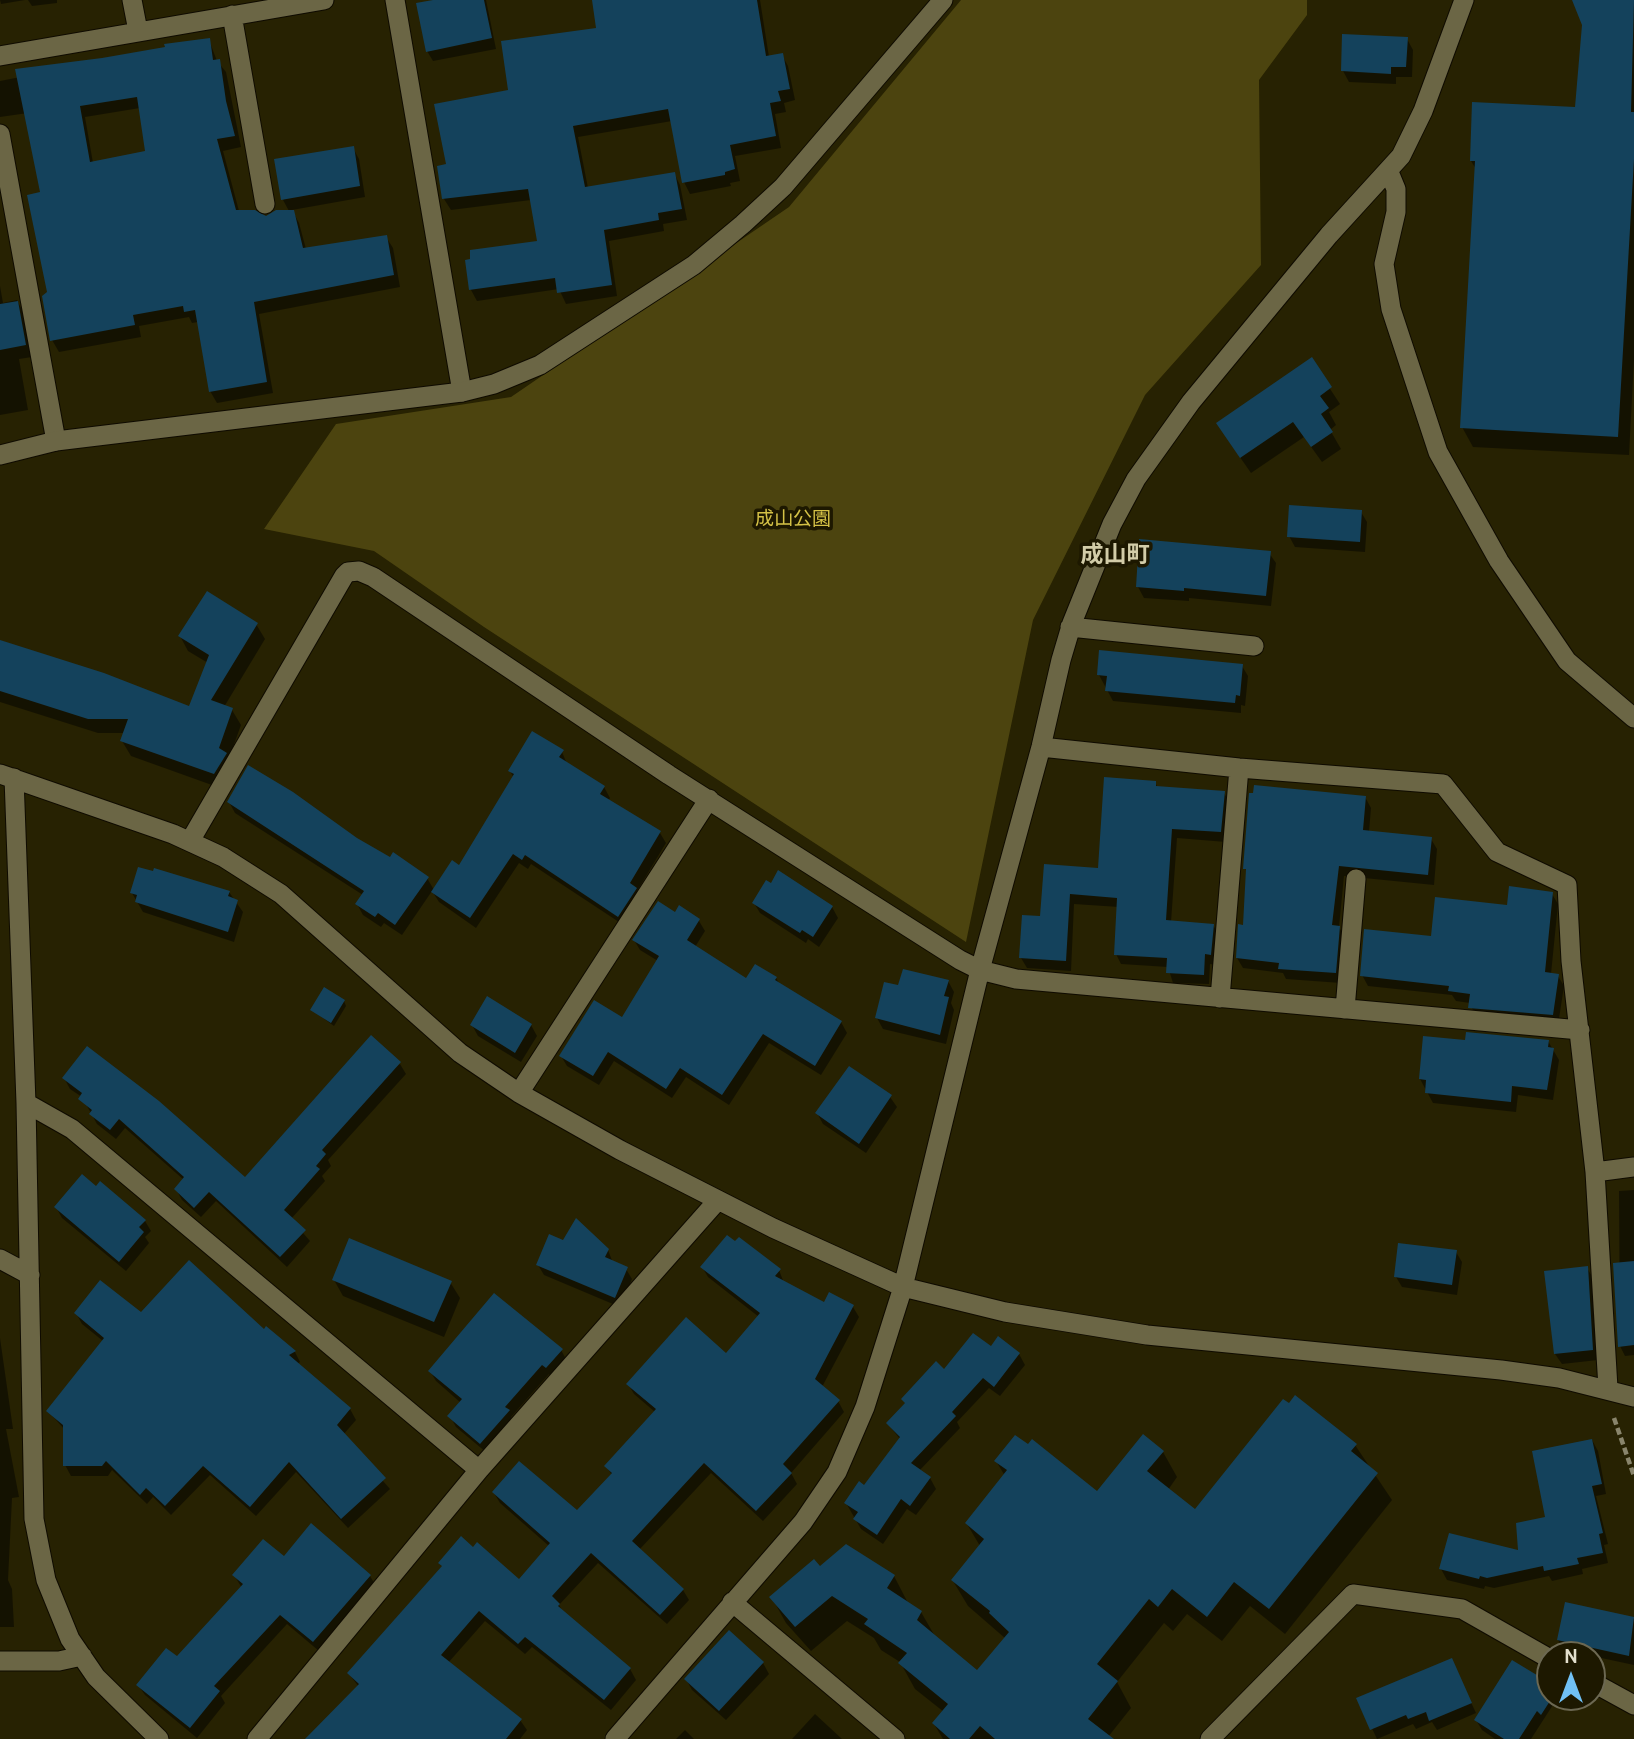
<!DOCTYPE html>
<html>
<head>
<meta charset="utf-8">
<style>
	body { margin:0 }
	#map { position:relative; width:1634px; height:1739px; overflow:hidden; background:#272202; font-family:Cabin,sans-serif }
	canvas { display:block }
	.north { position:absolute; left:1536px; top:1641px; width:70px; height:70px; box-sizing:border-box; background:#1d1800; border:2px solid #6c6852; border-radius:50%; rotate:0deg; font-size:19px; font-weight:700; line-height:28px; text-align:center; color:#e2dfcd }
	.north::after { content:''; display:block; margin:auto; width:24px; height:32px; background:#71c1f5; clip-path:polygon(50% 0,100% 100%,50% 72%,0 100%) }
</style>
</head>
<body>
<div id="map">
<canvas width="1634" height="1739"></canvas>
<div class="north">N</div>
</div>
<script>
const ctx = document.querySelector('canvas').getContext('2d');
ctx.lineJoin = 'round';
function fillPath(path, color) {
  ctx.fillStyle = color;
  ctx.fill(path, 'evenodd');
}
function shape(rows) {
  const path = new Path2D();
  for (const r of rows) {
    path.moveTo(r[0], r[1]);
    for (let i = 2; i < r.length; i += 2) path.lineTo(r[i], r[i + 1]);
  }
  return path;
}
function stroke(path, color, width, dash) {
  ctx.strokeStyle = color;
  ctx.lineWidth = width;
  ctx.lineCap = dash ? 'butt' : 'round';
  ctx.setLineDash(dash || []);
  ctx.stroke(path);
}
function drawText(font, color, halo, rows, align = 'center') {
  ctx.font = font + ' Cabin,"Noto Sans JP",sans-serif';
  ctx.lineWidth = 7;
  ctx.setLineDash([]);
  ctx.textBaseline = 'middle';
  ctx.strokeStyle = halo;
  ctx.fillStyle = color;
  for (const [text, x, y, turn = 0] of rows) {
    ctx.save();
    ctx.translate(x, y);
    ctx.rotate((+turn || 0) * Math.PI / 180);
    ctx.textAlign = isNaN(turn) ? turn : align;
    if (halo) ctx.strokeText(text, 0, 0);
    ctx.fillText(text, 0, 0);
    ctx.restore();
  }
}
fillPath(shape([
	[961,0,1307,0,1307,15,1259,80,1261,265,1145,395,1033,620,966,942,484,627,374,551,264,529,336,424,511,397,789,207]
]), '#4c440f');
fillPath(shape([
	[0,0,25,0,1,4],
	[28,0,57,0,57,3,32,6],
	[442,0,486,0,496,49,433,61,427,51],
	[594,0,760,0,769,57,782,55,788,66,795,100,784,103,786,112,775,114,781,148,735,156,740,181,730,183,731,186,690,194,684,182,672,121,578,137,588,188,674,173,680,185,687,220,663,224,664,231,609,241,617,296,566,304,559,289,477,301,471,290,466,261,539,242,531,200,451,210,444,199,448,166,510,91,598,29],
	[1573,0,1634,0,1634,360,1629,455,1473,447,1462,427,1476,169,1471,161,1577,109,1584,25],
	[1407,39,1413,50,1412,77,1396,77,1396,84,1349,82,1343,71],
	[209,40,217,61,226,72,241,147,223,151,239,211,267,218,289,211,283,200,353,148,359,159,365,197,292,210,299,223,306,249,386,237,393,248,400,287,259,314,273,393,217,403,210,391,198,322,192,323,189,317,139,326,141,337,59,352,52,340,42,193,28,113,0,117,0,81],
	[140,108,147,153,93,163,85,117],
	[0,286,3,303,17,300,23,312,32,357,19,359,28,410,0,415],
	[1311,360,1340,404,1329,412,1336,425,1330,430,1341,449,1322,462,1304,437,1251,473,1228,440],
	[1361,512,1367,522,1365,552,1295,547,1289,536],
	[1269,553,1276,563,1271,606,1189,598,1189,601,1144,598,1138,587],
	[256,624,265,639,224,707,232,710,241,725,229,758,223,789,131,756,122,741,125,733,98,733,0,702,0,642,190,708,208,663,188,651,180,636],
	[1242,666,1248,676,1245,706,1241,705,1241,713,1113,701,1099,675],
	[562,752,567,764,604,787,610,798,608,801,660,833,666,843,637,891,642,900,625,926,531,864,528,869,519,863,476,928,439,902,432,891,402,935,384,923,381,927,363,915,357,904,363,895,235,813,229,802,356,839,427,878,434,890,460,868,514,778,510,771],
	[1155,782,1158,788,1224,793,1230,803,1226,842,1177,838,1171,922,1213,925,1219,935,1216,965,1210,964,1209,984,1173,983,1168,967,1121,964,1116,954,1119,907,1074,904,1071,971,1027,968,1021,958,1042,918,1045,866,1100,870],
	[1365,797,1371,808,1369,832,1431,839,1437,849,1434,885,1344,876,1339,927,1345,938,1341,983,1286,979,1283,973,1243,968,1237,958,1244,927,1248,873,1245,868],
	[229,892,243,912,234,942,143,912,132,893],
	[1552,894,1558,904,1551,974,1558,976,1564,986,1558,1025,1476,1018,1470,1003,1456,1001,1452,995,1368,986,1362,975,1433,938,1508,907],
	[754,903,832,907,838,918,819,947,808,939,806,943,760,913],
	[679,908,699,921,705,931,695,947,747,980,776,978,780,985,841,1022,847,1033,821,1075,769,1043,729,1105,686,1077,672,1098,614,1061,599,1085,567,1066,561,1056,623,1019,658,961,640,950,634,940,675,914],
	[948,981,954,992,951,1003,954,1010,946,1044,883,1029,877,1018,900,987],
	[344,1001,346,1006,334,1026,312,1010],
	[472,1025,531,1025,537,1036,521,1062,478,1036],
	[1548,1041,1559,1060,1553,1100,1518,1095,1516,1112,1433,1103,1420,1079,1466,1042],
	[400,1064,406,1074,328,1160,331,1166,322,1176,325,1181,291,1219,310,1241,287,1267,216,1201,201,1217,182,1200,176,1189,184,1180,125,1128,116,1139,97,1124,82,1097,70,1089,64,1078,245,1179],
	[890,1097,897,1107,866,1153,823,1124,817,1113],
	[1634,1190,1634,1355,1625,1356,1620,1346,1619,1191],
	[56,1207,145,1221,151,1231,145,1237,149,1243,126,1271,62,1218],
	[564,1242,608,1250,613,1263,626,1269,632,1279,620,1307,544,1275,538,1265],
	[1456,1252,1462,1262,1457,1295,1402,1287,1396,1277],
	[702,1267,779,1270,784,1283,825,1304,853,1307,859,1317,822,1387,838,1401,844,1412,791,1473,797,1484,763,1521,711,1473,639,1550,683,1590,689,1600,667,1624,598,1563,559,1605,564,1614,630,1669,636,1680,611,1710,532,1647,525,1654,485,1621,448,1663,520,1720,527,1730,520,1739,313,1739,359,1687,349,1674,519,1581,549,1546,500,1503,494,1493,577,1513,612,1475,606,1466,655,1412,634,1394,628,1384,726,1355,759,1317,708,1277],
	[1587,1268,1593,1278,1598,1360,1562,1364,1555,1354],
	[334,1280,450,1282,460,1298,444,1337,343,1296],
	[76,1313,141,1315,264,1331,266,1328,295,1352,300,1362,297,1364,350,1409,356,1420,343,1435,390,1489,348,1528,296,1472,256,1516,210,1475,171,1515,153,1497,147,1504,112,1470,108,1476,71,1476,65,1465,65,1430,48,1411,103,1341,82,1324],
	[0,1338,13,1429,6,1429,19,1497,12,1498,8,1580,12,1589,14,1627,0,1627],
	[991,1349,1019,1354,1025,1365,1000,1396,989,1388,957,1422,960,1428,919,1471,930,1478,936,1489,916,1515,907,1509,883,1544,861,1529,846,1503,864,1487,900,1439,888,1424,945,1372],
	[561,1350,567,1361,553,1378,549,1374,511,1417,514,1422,487,1453,456,1427,450,1416,461,1403,436,1381,430,1371],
	[1592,1440,1598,1451,1606,1494,1596,1496,1608,1544,1604,1545,1608,1563,1582,1569,1583,1574,1552,1581,1549,1576,1494,1588,1485,1586,1484,1589,1447,1580,1441,1569,1519,1553,1547,1518],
	[1355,1445,1392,1500,1285,1634,1250,1606,1222,1641,1187,1614,1173,1631,1164,1623,1117,1682,1131,1708,1108,1737,1111,1739,943,1739,934,1724,944,1712,915,1689,900,1662,881,1650,874,1638,847,1621,811,1651,786,1623,772,1598,820,1569,894,1576,908,1603,921,1612,936,1638,977,1672,1006,1639,968,1606,953,1581,980,1546,967,1524,1005,1476,996,1461,1098,1493,1163,1452,1177,1477,1168,1490,1195,1512],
	[285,1559,370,1576,376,1586,319,1651,287,1624,221,1696,225,1703,197,1738,145,1695,138,1685,177,1659,242,1588,234,1575],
	[1566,1604,1634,1619,1634,1665,1564,1650,1558,1640],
	[729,1632,763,1663,769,1674,726,1720,692,1690,686,1679],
	[1451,1660,1476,1713,1437,1730,1432,1722,1416,1729,1413,1724,1377,1739,1358,1699],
	[1550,1686,1550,1697,1558,1697,1531,1739,1495,1739,1482,1730,1476,1720],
	[815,1714,842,1739,792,1739],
	[685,1730,694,1739,676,1739]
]), '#0007');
fillPath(shape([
	[433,0,484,0,492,38,426,52,416,3],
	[592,0,757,0,766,56,783,53,790,89,778,91,781,101,770,103,776,136,730,145,735,169,725,172,725,175,682,183,668,109,573,126,585,187,675,172,682,209,658,213,659,220,604,230,612,285,557,293,555,278,469,290,465,260,470,259,470,250,537,241,528,189,442,199,437,166,446,164,434,104,508,90,501,41,596,28],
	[1572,0,1634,0,1631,112,1634,112,1634,159,1618,437,1460,428,1475,161,1470,161,1472,102,1575,107,1582,25],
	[1342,34,1408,37,1406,67,1391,67,1391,74,1341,71],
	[210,38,213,60,220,59,226,101,235,136,217,139,236,210,255,210,266,216,276,210,294,210,303,248,387,235,394,275,254,302,267,382,209,392,195,310,184,312,183,306,133,315,135,325,50,341,42,296,47,292,27,195,40,192,15,69,102,58,165,47,164,44],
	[137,97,145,151,90,162,80,106],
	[354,146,360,186,281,200,274,159],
	[18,301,26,345,0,350,0,304],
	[1312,357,1332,387,1320,396,1329,408,1321,414,1333,432,1311,447,1293,422,1240,458,1216,423],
	[1289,505,1362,510,1360,542,1287,537],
	[1139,539,1271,551,1266,596,1184,588,1184,591,1136,587],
	[207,591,258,623,211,700,233,708,219,748,227,753,214,774,120,741,128,719,88,719,0,691,0,640,104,673,189,706,209,655,178,636],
	[1099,650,1243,664,1240,696,1236,695,1235,703,1105,691,1107,676,1097,675],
	[532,731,564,750,559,757,605,786,600,794,661,831,630,883,637,888,618,917,525,855,522,860,513,854,470,918,431,892,452,860,459,865,514,774,508,771],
	[248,765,293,792,357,838,390,857,393,852,429,877,395,925,378,913,375,917,355,904,364,891,227,802],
	[1104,777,1156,781,1156,786,1225,791,1221,832,1172,829,1166,920,1214,924,1211,955,1205,954,1204,975,1166,973,1167,958,1114,955,1117,898,1070,894,1066,961,1019,958,1022,915,1040,916,1044,864,1098,868],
	[1254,785,1366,796,1363,830,1432,837,1428,875,1339,866,1332,925,1340,926,1336,973,1278,969,1279,963,1236,958,1238,924,1243,925,1246,869,1243,869,1249,793,1253,793],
	[138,867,153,871,154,868,230,891,228,896,238,900,228,932,135,902,137,895,130,893],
	[778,870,833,906,813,937,802,930,800,933,752,903,766,880,771,883],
	[1509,886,1553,892,1545,972,1559,974,1553,1015,1468,1008,1470,994,1448,991,1449,986,1360,976,1364,929,1431,936,1435,897,1507,905],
	[658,901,675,912,679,905,700,919,687,940,746,978,755,964,777,977,775,980,842,1021,815,1066,763,1034,722,1095,680,1068,666,1089,608,1052,593,1076,559,1056,594,1000,622,1017,659,956,632,940],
	[903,969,949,980,944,996,949,997,940,1035,875,1018,884,982,898,985],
	[324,987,345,1000,331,1023,310,1010],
	[487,996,532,1024,515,1053,470,1025],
	[1466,1032,1549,1040,1548,1047,1554,1048,1547,1090,1512,1086,1511,1102,1425,1093,1426,1080,1419,1079,1423,1036,1465,1040],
	[371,1035,401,1062,322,1150,326,1154,316,1166,320,1169,284,1210,306,1230,280,1257,209,1192,194,1208,174,1189,184,1177,119,1119,110,1130,89,1114,92,1110,78,1099,82,1093,62,1078,87,1046,159,1101,245,1177],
	[849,1066,892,1095,859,1144,815,1113],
	[82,1174,96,1186,100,1181,146,1220,139,1227,144,1232,119,1262,54,1207],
	[576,1218,609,1249,605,1257,628,1267,615,1298,536,1265,549,1234,563,1240],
	[727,1235,735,1241,739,1237,781,1269,775,1276,824,1302,829,1292,854,1305,815,1379,840,1400,783,1464,792,1473,756,1511,704,1463,632,1541,684,1589,660,1615,591,1553,552,1596,560,1604,558,1606,631,1668,604,1700,525,1637,518,1644,479,1611,441,1655,522,1719,506,1739,305,1739,359,1684,347,1673,442,1566,438,1563,461,1536,473,1547,477,1542,519,1579,550,1543,492,1492,519,1461,577,1510,612,1473,604,1466,656,1409,626,1384,686,1317,726,1353,760,1313,700,1267],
	[349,1238,452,1281,434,1322,332,1280],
	[1398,1243,1457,1250,1452,1285,1394,1277],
	[189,1260,264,1329,266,1326,296,1351,289,1355,351,1408,337,1425,386,1478,341,1519,289,1462,250,1507,203,1466,165,1506,146,1488,140,1495,106,1461,102,1466,63,1466,63,1425,46,1411,104,1338,74,1313,100,1280,141,1312],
	[1634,1261,1634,1345,1618,1347,1613,1263],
	[1588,1266,1593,1350,1554,1354,1544,1271],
	[494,1293,563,1349,546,1368,542,1365,505,1407,510,1410,480,1444,447,1416,462,1399,428,1371],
	[973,1333,991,1346,998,1336,1020,1353,994,1387,983,1378,952,1412,956,1416,911,1463,931,1477,910,1506,901,1499,877,1535,853,1519,858,1512,844,1503,859,1481,864,1485,900,1437,886,1423,905,1403,901,1399,936,1361,944,1369],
	[1295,1395,1357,1444,1351,1451,1378,1473,1269,1609,1234,1582,1207,1617,1172,1589,1158,1607,1149,1599,1097,1664,1118,1681,1088,1719,1114,1739,995,1739,980,1726,969,1739,950,1739,932,1723,948,1704,898,1663,907,1653,864,1624,868,1619,832,1596,795,1627,769,1597,814,1559,820,1566,846,1544,895,1575,887,1588,922,1611,917,1620,977,1670,1009,1632,989,1613,990,1611,951,1580,984,1539,965,1523,1007,1470,994,1461,1015,1435,1028,1444,1032,1439,1097,1491,1143,1434,1164,1451,1147,1471,1195,1509,1283,1399,1289,1403],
	[1592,1439,1602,1484,1592,1486,1603,1533,1599,1534,1603,1553,1577,1558,1579,1564,1544,1571,1543,1566,1487,1578,1480,1576,1479,1579,1439,1569,1449,1533,1518,1550,1516,1523,1545,1517,1532,1451],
	[311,1523,371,1575,313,1642,280,1615,214,1686,220,1691,190,1728,136,1685,166,1648,177,1656,243,1584,232,1575,263,1539,284,1556],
	[1565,1602,1634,1617,1629,1656,1557,1640],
	[729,1630,764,1662,719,1711,684,1679],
	[1452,1658,1472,1703,1429,1721,1426,1712,1408,1719,1406,1715,1370,1730,1356,1698],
	[1512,1660,1550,1683,1550,1701,1541,1715,1537,1711,1519,1739,1504,1739,1474,1720]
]), '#14425c');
const minor = shape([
	[132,0,138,31],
	[395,0,462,392],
	[232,15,265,204],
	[0,56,324,0],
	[0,134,56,441],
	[1389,172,1396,189,1396,212,1384,264,1391,309,1438,452,1499,561,1567,661,1634,718],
	[1070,627,1254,646],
	[1041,747,1239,768,1443,784,1497,852,1567,885,1571,961,1595,1172,1608,1388],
	[0,774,173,834,223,857,281,894,460,1053,519,1093,620,1150,773,1228,903,1287,1005,1312,1147,1335,1501,1370,1559,1378,1634,1397],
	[14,778,26,1103,34,1519,46,1580,70,1639,96,1677,159,1739],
	[190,841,344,576,348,572,359,571,373,577,669,775,960,960,980,970,1016,979,1580,1030],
	[1220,998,1239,768],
	[1345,1009,1356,879],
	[519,1093,709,799],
	[26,1103,72,1129,479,1470],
	[1595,1172,1634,1167],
	[0,1259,30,1275],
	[732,1602,895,1739],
	[0,1661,59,1661,82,1656],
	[1592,1682,1634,1705],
	[257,1739,479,1470,718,1200],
	[615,1739,803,1522,837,1472,865,1407,903,1287,980,970,1041,747,1061,660,1072,623,1112,524,1136,479,1191,402,1329,235,1401,156,1423,111,1464,0],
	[1210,1739,1353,1594,1462,1609,1550,1659]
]);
const tertiary = shape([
	[0,455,56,441,462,392,494,384,540,365,694,265,743,224,783,187,943,0]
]);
stroke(minor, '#0f0b00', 21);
stroke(tertiary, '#0f0b00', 21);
stroke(shape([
	[1614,1418,1634,1476]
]), '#89856c', 4.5, [7, 3.5]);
stroke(minor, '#6b6645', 19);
stroke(tertiary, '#6b6645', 19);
drawText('19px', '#d4c146', '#1d1800', [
	["成山公園",793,519]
]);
drawText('bold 23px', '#d2cca8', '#1d1800', [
	["成山町",1115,555]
]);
</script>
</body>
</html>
